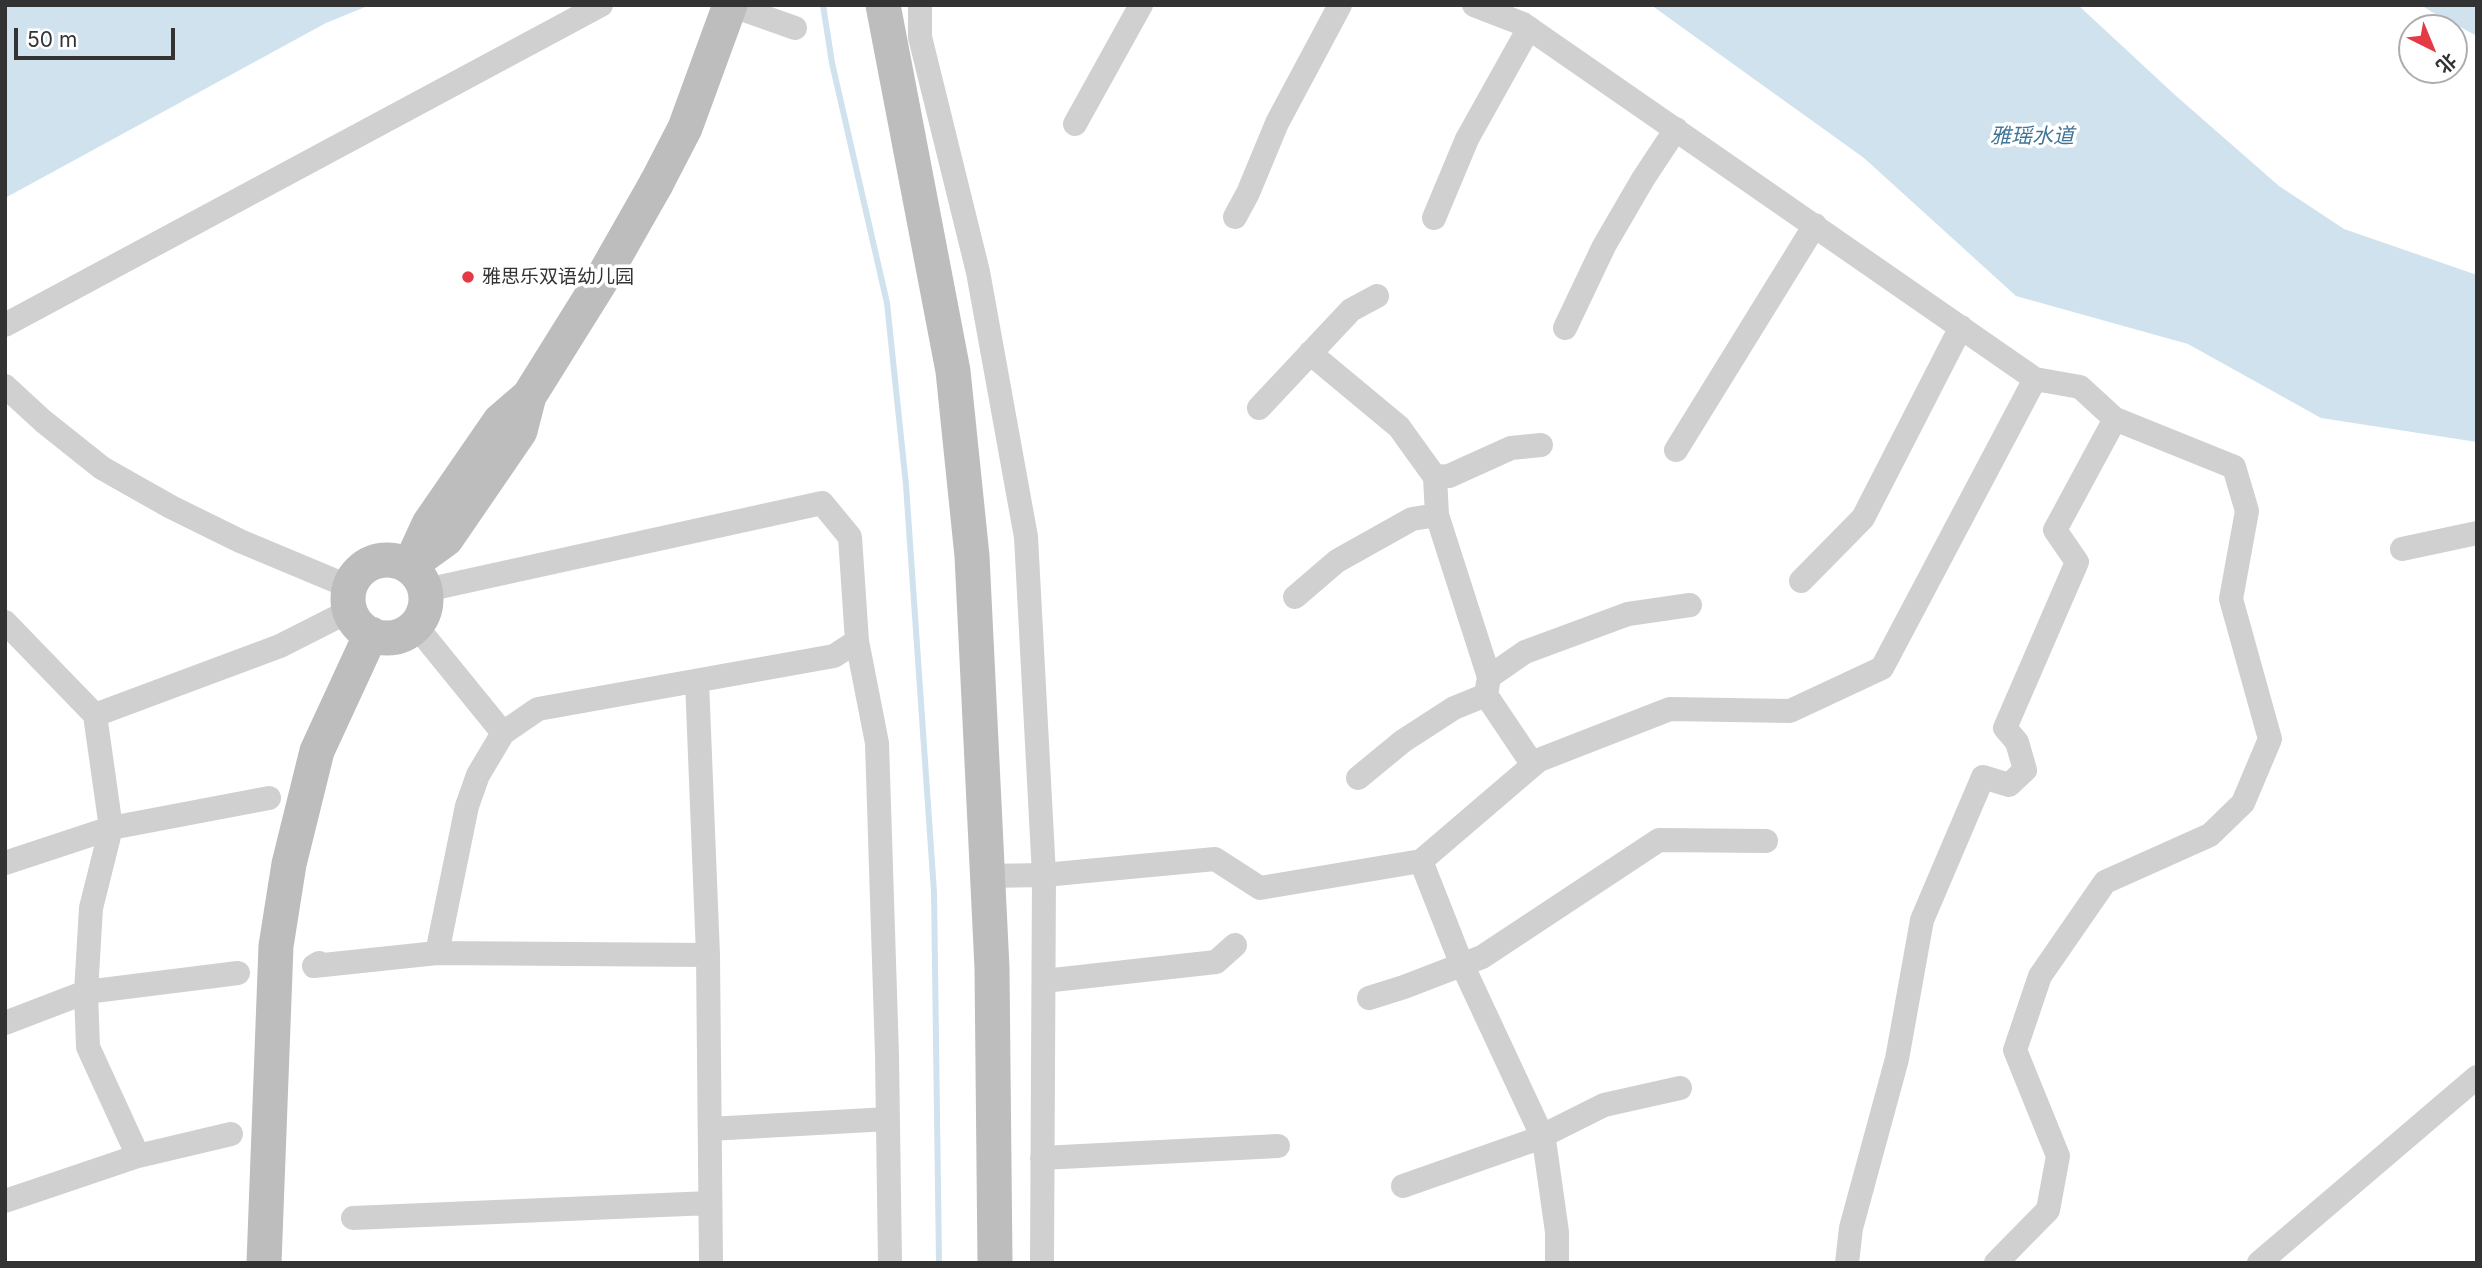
<!DOCTYPE html>
<html>
<head>
<meta charset="utf-8">
<style>
	body { margin:0 }
	#map { position:relative; width:2482px; height:1268px; overflow:hidden; background:#fff; font-family:Inter,"Noto Sans SC",sans-serif }
	canvas { display:block }
	.frame { position:absolute; inset:0; border:7px solid #333; pointer-events:none }
	.north { position:absolute; left:2398px; top:14px; width:70px; height:70px; box-sizing:border-box; background:#fff; border:2px solid #adadad; border-radius:50%; rotate:137deg; font-size:19px; font-weight:700; line-height:28px; text-align:center; color:#333 }
	.north::after { content:''; display:block; margin:auto; width:24px; height:32px; background:#e63946; clip-path:polygon(50% 0,100% 100%,50% 72%,0 100%) }
	.scale { position:absolute; left:14px; top:28px; width:161px; height:32px; box-sizing:border-box; border:4px solid #333; border-top:0; padding-left:9px; font-size:21px; line-height:24px; white-space:nowrap; color:#333; -webkit-text-stroke:5px #fff; paint-order:stroke }
</style>
</head>
<body>
<div id="map">
<canvas width="2482" height="1268"></canvas>
<div class="frame"></div>
<div class="north">北</div>
<div class="scale">50 m</div>
</div>
<script>
const ctx = document.querySelector('canvas').getContext('2d');
ctx.lineJoin = 'round';
function fillPath(path, color) {
  ctx.fillStyle = color;
  ctx.fill(path, 'evenodd');
}
function shape(rows) {
  const path = new Path2D();
  for (const r of rows) {
    if (r.length === 3) {
      path.moveTo(r[0] + r[2], r[1]);
      path.arc(r[0], r[1], r[2], 0, 2 * Math.PI);
      continue;
    }
    path.moveTo(r[0], r[1]);
    for (let i = 2; i < r.length; i += 2) path.lineTo(r[i], r[i + 1]);
  }
  return path;
}
function stroke(path, color, width, dash) {
  ctx.strokeStyle = color;
  ctx.lineWidth = width;
  ctx.lineCap = dash ? 'butt' : 'round';
  ctx.setLineDash(dash || []);
  ctx.stroke(path);
}
function drawText(font, color, halo, rows, align = 'center') {
  ctx.font = font + ' Inter,"Noto Sans SC",sans-serif';
  ctx.lineWidth = 7;
  ctx.setLineDash([]);
  ctx.textBaseline = 'middle';
  ctx.strokeStyle = halo;
  ctx.fillStyle = color;
  for (const [text, x, y, turn = 0] of rows) {
    ctx.save();
    ctx.translate(x, y);
    ctx.rotate((+turn || 0) * Math.PI / 180);
    ctx.textAlign = isNaN(turn) ? turn : align;
    if (halo) ctx.strokeText(text, 0, 0);
    ctx.fillText(text, 0, 0);
    ctx.restore();
  }
}
fillPath(shape([
	[5,5,370,5,326,23,5,198],
	[1651,5,2078,5,2175,95,2279,186,2344,229,2477,275,2477,442,2321,418,2188,344,2016,296,1864,158],
	[2421,5,2477,5,2477,36,2432,12]
]), '#cfe2ee');
stroke(shape([
	[823,5,832,63,887,303,906,485,934,892,939,1263]
]), '#cfe2ee', 6);
stroke(shape([
	[730,5,795,28],
	[920,5,920,37,978,272,1026,537,1044,875,1042,1263],
	[1474,5,1523,24,2035,379,2080,387,2115,419,2234,467,2247,511,2231,599,2270,739,2243,803,2210,835,2105,882,2040,976,2015,1050,2058,1156,2048,1210,1996,1263],
	[1075,124,1141,5],
	[1235,217,1248,193,1277,123,1340,5],
	[1434,218,1467,139,1529,28],
	[5,325,601,5],
	[1565,328,1604,246,1643,179,1676,129],
	[1310,353,1399,427,1435,477,1437,515,1489,677,1486,695,1533,765],
	[5,386,43,421,102,468,171,507,240,541,350,587],
	[1259,408,1351,310,1377,296],
	[1676,450,1815,225],
	[1435,477,1449,476,1511,448,1541,445],
	[2402,549,2477,533],
	[1801,581,1863,518,1961,327],
	[1295,597,1337,561,1412,519,1437,515],
	[5,622,95,715],
	[416,626,503,733],
	[857,641,877,743,887,1055,890,1263],
	[1489,677,1525,652,1628,614,1690,605],
	[697,681,708,955,711,1263],
	[1358,778,1403,741,1454,708,1486,695],
	[1421,861,1460,960,1544,1140,1557,1232,1557,1263],
	[5,863,111,828,269,798],
	[987,876,1044,875,1215,859,1260,888,1421,861,1539,760,1670,709,1790,711,1882,668,2035,379],
	[437,953,708,955],
	[319,963,314,966,437,953,467,806,478,775,503,733,538,709,834,656,857,641,850,537,822,503,426,590],
	[1044,981,1216,962,1235,945],
	[1369,998,1404,987,1482,957,1659,840,1766,841],
	[5,1023,86,992,238,973],
	[710,1129,888,1119],
	[138,1156,231,1134],
	[1042,1158,1278,1146],
	[1403,1186,1534,1140,1604,1105,1680,1088],
	[5,1201,138,1156,88,1047,86,992,91,908,111,828,95,715,280,646,349,611],
	[353,1218,710,1203],
	[1847,1263,1851,1228,1897,1059,1922,920,1983,777,2009,785,2025,770,2017,742,2005,728,2077,562,2055,530,2115,419],
	[2259,1263,2477,1077]
]), '#d0d0d0', 24);
stroke(shape([
	[883,5,953,371,972,556,992,968,995,1263],
	[529,396,520,431,446,539,410,565,429,524,500,421,529,396],
	[529,396,602,279,656,184],
	[387,599,39],
	[264,1263,276,946,289,864,317,751,371,634]
]), '#bdbdbd', 35);
stroke(shape([
	[656,184,685,128,730,5]
]), '#bdbdbd', 35);
for (const [x, y, r, color] of [
	[468,277,7,"#e63946"]
]) {
  const dot = new Path2D();
  dot.arc(x, y, r, 0, 2 * Math.PI);
  ctx.fillStyle = color;
  ctx.fill(dot);
  stroke(dot, '#fff', 2.5);
}
drawText('19px', '#333', '#fff', [
	["雅思乐双语幼儿园",482,277]
], 'left');
drawText('italic 21px', '#3f7597', '#fff', [
	["雅瑶水道",2032,137]
]);
</script>
</body>
</html>
